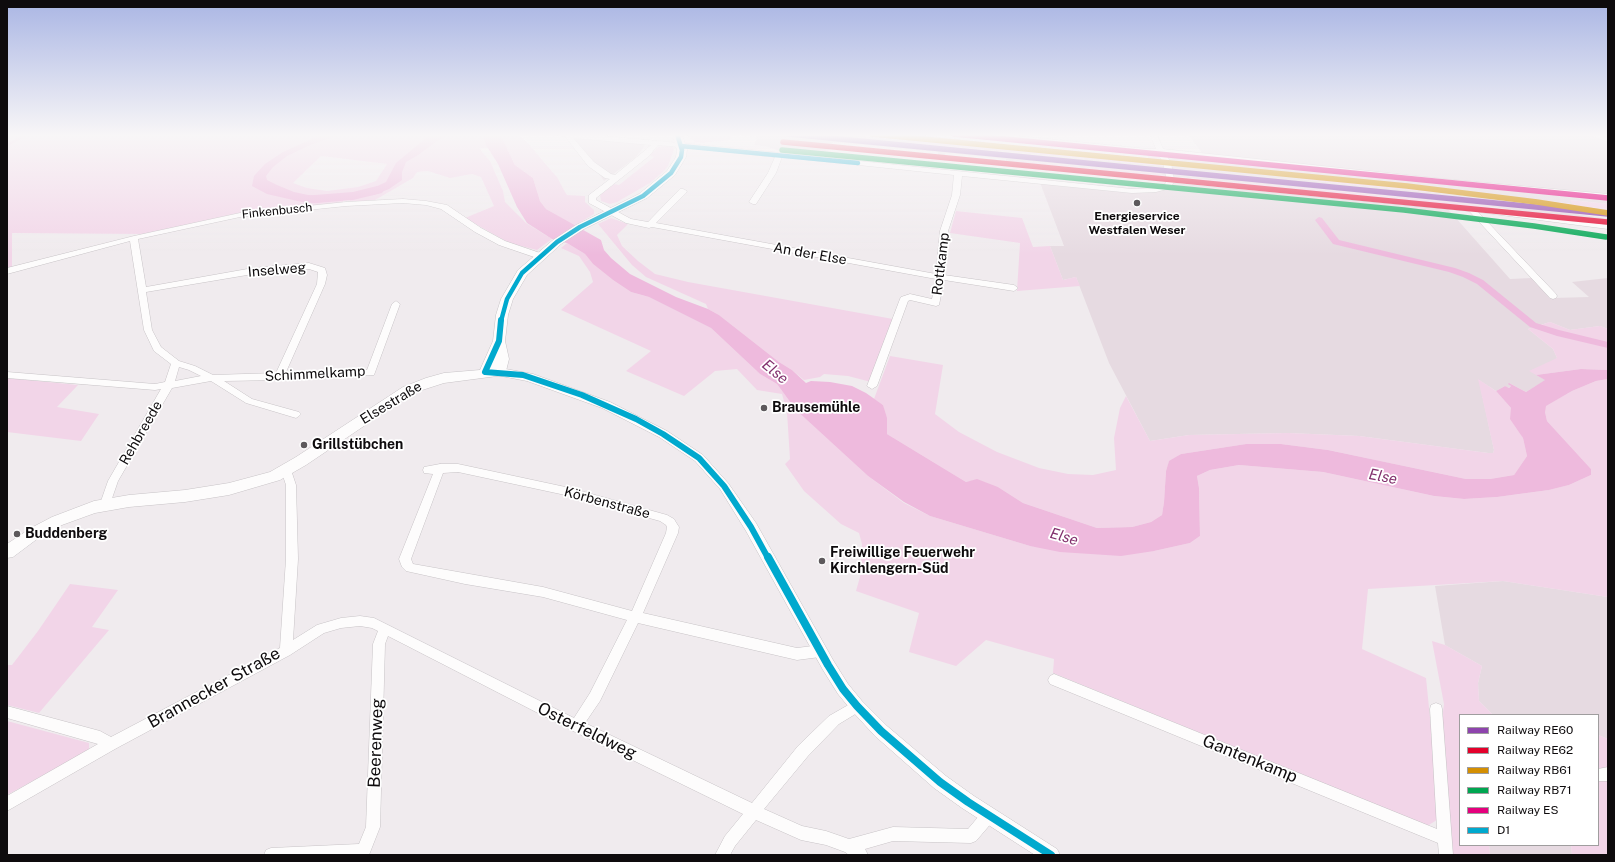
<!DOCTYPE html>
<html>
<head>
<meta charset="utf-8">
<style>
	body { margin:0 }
	#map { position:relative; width:1615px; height:862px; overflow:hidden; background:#f0ebee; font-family:"Public Sans",sans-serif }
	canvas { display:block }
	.frame { position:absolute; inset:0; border:8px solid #0e0b0d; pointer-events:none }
	.legend { position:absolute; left:1459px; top:714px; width:140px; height:132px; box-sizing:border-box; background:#fff; border:1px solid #9f9d9e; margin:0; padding:5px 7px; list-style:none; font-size:12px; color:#0e0b0d }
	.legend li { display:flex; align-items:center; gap:8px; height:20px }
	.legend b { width:20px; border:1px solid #9f9d9e }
</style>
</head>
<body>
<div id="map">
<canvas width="1615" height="862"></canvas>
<div class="frame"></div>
<ul class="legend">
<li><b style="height:5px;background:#8e44ad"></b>Railway RE60</li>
<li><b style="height:5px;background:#e4002b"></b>Railway RE62</li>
<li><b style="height:5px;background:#d48f02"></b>Railway RB61</li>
<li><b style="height:5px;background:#00a651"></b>Railway RB71</li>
<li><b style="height:5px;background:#e5007d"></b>Railway ES</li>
<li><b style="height:5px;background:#00a9ce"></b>D1</li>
</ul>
</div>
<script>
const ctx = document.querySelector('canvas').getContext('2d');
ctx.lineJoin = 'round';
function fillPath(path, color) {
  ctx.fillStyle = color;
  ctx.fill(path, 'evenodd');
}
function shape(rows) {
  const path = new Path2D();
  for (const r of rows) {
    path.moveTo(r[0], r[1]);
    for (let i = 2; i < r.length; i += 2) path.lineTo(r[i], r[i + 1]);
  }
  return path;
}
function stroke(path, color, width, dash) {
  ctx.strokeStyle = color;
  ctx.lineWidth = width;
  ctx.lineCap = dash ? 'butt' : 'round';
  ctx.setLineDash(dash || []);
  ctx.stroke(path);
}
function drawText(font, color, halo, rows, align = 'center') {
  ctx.font = font + ' "Public Sans",sans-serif';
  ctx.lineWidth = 3.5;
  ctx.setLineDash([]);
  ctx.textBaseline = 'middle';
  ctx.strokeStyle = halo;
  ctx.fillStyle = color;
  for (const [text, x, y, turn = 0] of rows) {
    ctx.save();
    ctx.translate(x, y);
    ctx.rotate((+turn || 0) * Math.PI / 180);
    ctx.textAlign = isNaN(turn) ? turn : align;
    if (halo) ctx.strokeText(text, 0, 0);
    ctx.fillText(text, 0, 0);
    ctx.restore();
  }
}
fillPath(shape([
	[844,134,909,141,909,143,1164,166,1161,160,1164,149,1202,153,1188,134,1608,134,1608,204,1571,200,1573,204,1298,173,1300,179,1334,183,1608,209,1608,216,1571,213,1608,219,1608,224,1487,206,1337,191,1165,176,1156,173,1142,172,1085,167,1085,170,1079,169,1078,166,1012,160,1012,162,1006,162,1006,159,946,153,945,156,938,156,938,152,833,142,831,149,817,154,783,152,768,147,754,145,757,137,741,135],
	[574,137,642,142,645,146,635,158,604,181,592,163,572,139],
	[1039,180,1139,189,1155,187,1162,183,1447,208,1510,279,1532,278,1553,298,1589,297,1572,282,1608,278,1608,329,1600,326,1570,330,1550,322,1528,329,1553,349,1557,358,1536,375,1546,380,1526,392,1509,383,1511,386,1508,388,1505,386,1496,391,1479,380,1494,450,1493,453,1488,453,1359,436,1288,433,1189,435,1150,441,1109,363,1076,277,1063,280,1050,246,1064,246],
	[1503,581,1608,597,1608,739,1598,735,1598,715,1493,715,1479,701,1478,683,1482,666,1445,645,1435,586],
	[1489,845,1571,845,1572,855,1490,855]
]), '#e6dae1');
fillPath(shape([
	[7,134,518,134,528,143,548,167,557,177,565,192,567,195,585,196,585,202,594,210,594,214,574,226,546,209,540,201,533,178,515,165,507,149,479,148,490,161,503,191,505,202,526,223,552,239,537,250,509,243,465,218,494,206,481,177,472,174,450,178,428,171,417,172,413,178,375,200,350,202,349,193,343,194,343,203,241,214,145,234,12,233,12,267,7,268],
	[321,156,387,164,376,181,358,187,327,191,307,188,293,183],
	[686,134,741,134,740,136,732,136,730,140,702,143,695,142],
	[844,134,911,134,984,142,984,144,1028,149,1029,146,1148,158,1148,153,1159,157,1164,166,908,143,909,141],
	[662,146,673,147,674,150,668,166,663,172,650,183,617,202,610,204,601,201,600,195,602,193,614,184,619,185,654,157,649,155,658,147],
	[1012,160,1078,166,1079,168,1012,162],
	[1084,167,1156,173,1165,176,1166,180,1155,176,1084,169],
	[1298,173,1572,204,1570,200,1608,204,1608,209,1334,183,1300,179],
	[1175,177,1337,191,1487,206,1506,211,1176,180],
	[956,211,1022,218,1033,247,1050,246,1063,280,1076,277,1080,286,1017,291,1020,243,950,233],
	[611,218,628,224,617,235,622,246,638,261,655,274,688,282,893,319,871,382,848,376,824,374,820,377,804,380,792,370,779,362,719,315,708,309,706,304,646,277,632,265,598,224],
	[567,243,585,254,593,264,613,280,631,292,649,297,711,328,760,374,777,384,796,410,868,476,904,503,930,516,1030,546,1154,551,1190,543,1200,536,1199,488,1197,476,1210,470,1239,465,1323,472,1434,496,1464,499,1497,497,1549,490,1569,485,1591,475,1591,469,1547,421,1545,412,1545,406,1572,391,1596,381,1608,379,1608,597,1503,581,1368,589,1362,649,1426,678,1435,767,1437,820,1427,826,1053,673,1054,659,986,640,956,666,909,652,919,613,856,591,860,577,862,544,859,533,841,524,804,491,785,464,790,459,787,412,782,394,757,390,737,369,715,371,684,396,626,371,651,351,561,310,593,282,590,272,579,256,561,248],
	[1550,322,1570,330,1600,326,1608,329,1608,370,1581,369,1536,375,1529,371,1557,358,1553,349,1528,329],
	[890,356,943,365,935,414,959,432,997,452,1039,468,1068,474,1093,475,1116,470,1114,438,1120,408,1126,396,1150,441,1189,435,1288,433,1359,436,1488,453,1493,453,1494,450,1478,379,1496,391,1511,408,1523,438,1527,456,1514,475,1490,479,1466,479,1328,450,1281,444,1246,444,1181,454,1169,462,1166,471,1164,502,1162,515,1151,522,1132,527,1097,528,1023,503,998,487,977,480,966,482,887,434,883,405,874,399],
	[7,378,78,385,57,407,99,414,81,441,7,432],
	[70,584,118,590,92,627,109,630,39,713,7,705,7,665,12,665,38,631],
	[1432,641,1445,645,1482,666,1478,683,1479,701,1493,715,1460,715,1460,845,1489,845,1490,855,1452,855,1441,729,1444,704],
	[7,721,89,743,89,751,7,795],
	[1598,735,1608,739,1608,855,1572,855,1571,845,1598,845]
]), '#f2d5e8');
fillPath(shape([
	[323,134,342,134,310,145,287,156,273,167,266,176,267,180,277,185,294,192,308,195,341,196,341,200,315,203,302,202,267,194,252,186,254,176,265,164,283,152],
	[431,134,468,134,448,135,437,141,418,155,406,162,402,172,402,180,389,189,374,195,353,197,354,194,369,190,386,182,396,163],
	[483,134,500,134,515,165,533,178,540,201,546,209,601,240,604,250,611,258,630,274,676,297,708,309,719,315,779,362,792,370,806,383,811,381,830,382,852,386,866,393,883,405,887,418,887,434,966,482,977,479,998,487,1023,503,1097,528,1132,527,1151,522,1162,515,1164,502,1166,471,1169,461,1181,454,1246,444,1281,444,1328,450,1466,479,1490,479,1514,475,1527,456,1523,438,1510,419,1511,408,1496,391,1505,386,1509,388,1511,386,1508,384,1509,383,1526,392,1545,380,1536,375,1581,369,1608,370,1608,379,1596,381,1572,391,1546,406,1545,412,1547,421,1591,469,1591,475,1569,485,1549,490,1497,497,1464,499,1434,496,1323,472,1239,465,1210,470,1197,476,1199,488,1200,536,1190,543,1154,551,1121,556,1060,552,1030,546,930,516,904,502,868,476,796,410,777,384,760,374,711,328,649,297,631,292,613,280,593,264,585,254,567,243,552,239,527,223,517,207,498,164,486,145]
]), '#eebadd');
stroke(shape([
	[7,145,28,134]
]), '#eebadd', 2.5);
fillPath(shape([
	[1319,217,1322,218,1339,240,1455,268,1469,273,1483,280,1536,323,1559,330,1608,342,1608,348,1557,336,1530,327,1477,284,1463,277,1449,272,1333,244,1315,220,1319,217]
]), '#eebadd');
fillPath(shape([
	[377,186,382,187,384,190,382,193,353,200,315,203,310,202,308,199,310,196,315,195,353,192,377,186]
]), '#eebadd');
const minor = shape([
	[554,134,585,134,742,149,1132,189,1155,188,1165,184,1167,181,1163,163,1158,153,973,136,970,134,999,134,1148,149,1156,149,1150,134,1157,134,1163,149,1444,179,1608,194,1608,198,1444,183,1165,153,1171,163,1174,179,1499,210,1608,225,1608,229,1478,212,1556,294,1557,296,1556,298,1553,299,1550,298,1469,211,1173,183,1171,188,1156,192,1132,193,962,176,960,195,948,231,944,275,1014,285,1018,288,1014,291,944,280,939,305,936,306,910,300,908,301,877,386,872,389,867,386,900,299,901,297,910,294,932,299,936,279,652,227,649,228,626,223,589,203,589,195,610,179,605,178,588,166,567,139,566,137,554,134],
	[573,138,651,145,643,152,615,175,611,174,594,162,573,138],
	[658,145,775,157,768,173,749,202,753,204,756,204,776,173,782,157,954,175,952,195,940,231,936,274,656,223,686,193,687,191,683,189,680,189,648,222,631,219,596,200,596,198,649,156,658,145],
	[1588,134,1599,134,1608,138,1608,142,1588,134],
	[403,199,426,201,447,205,481,228,505,241,543,254,544,256,540,258,537,258,499,245,475,232,441,209,426,205,403,203,346,206,240,217,138,239,146,287,253,268,309,263,325,268,327,275,325,284,286,372,367,370,392,304,396,301,400,304,374,375,279,380,224,381,252,399,299,412,301,414,299,416,296,418,246,403,211,381,172,388,118,481,109,507,105,508,101,507,100,504,108,481,161,389,155,390,7,378,7,372,155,384,165,382,171,364,154,351,144,330,130,241,7,274,7,268,134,236,240,213,346,202,403,199],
	[309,269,318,272,317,284,276,373,213,375,195,366,179,361,161,347,152,330,146,292,253,274,309,269],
	[179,367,189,370,201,376,175,381,179,367],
	[440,464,458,464,570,488,667,515,674,519,677,524,679,527,678,533,643,613,797,648,820,645,824,647,826,651,824,655,820,657,797,660,638,623,600,701,585,723,752,803,798,746,829,716,857,700,862,702,863,706,862,710,839,724,808,756,764,809,802,826,826,831,849,839,893,827,968,829,984,810,989,808,994,810,996,815,994,820,976,841,971,843,893,841,865,849,868,855,849,855,845,852,826,845,801,840,756,820,735,846,730,855,715,855,725,836,743,814,571,730,388,636,385,644,380,827,369,855,264,855,266,850,271,848,359,844,366,827,373,644,378,631,372,628,360,626,341,628,324,633,290,655,115,749,7,811,7,796,98,744,7,718,7,706,100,731,111,737,280,648,286,559,286,485,281,470,282,467,286,466,290,467,296,485,298,559,293,640,317,625,341,618,360,616,374,618,574,718,590,693,627,620,543,597,465,584,406,571,402,567,399,559,433,474,424,473,423,470,424,467,440,464],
	[458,472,570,496,660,521,666,525,667,527,666,533,632,611,543,587,413,564,411,559,443,473,458,472],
	[1054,674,1437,829,1430,709,1431,705,1436,703,1441,705,1442,709,1453,855,1439,855,1438,843,1050,684,1048,680,1050,676,1054,674],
	[1608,767,1608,781,1598,781,1598,769,1608,767]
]);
const tertiary = shape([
	[500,368,533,374,610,402,667,431,703,455,728,483,756,523,833,660,848,684,862,701,887,726,946,776,974,796,1057,849,1060,855,1035,855,962,808,934,788,875,736,852,711,838,694,823,670,746,531,720,489,695,461,659,437,602,408,527,381,496,375,494,372,496,369,500,368]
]);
const secondary = shape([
	[672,134,682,134,687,150,686,157,675,175,647,198,584,229,561,244,527,275,513,299,508,315,505,341,509,359,505,375,444,383,413,393,306,465,280,480,229,495,185,502,129,507,95,513,62,525,41,536,13,557,7,558,7,544,31,528,52,517,94,501,129,495,185,490,229,483,270,472,296,457,403,387,426,378,444,373,480,370,493,341,496,315,501,299,518,270,553,240,576,225,639,194,667,171,676,157,677,150,672,134]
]);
stroke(minor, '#c7c3c6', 1);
stroke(tertiary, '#c7c3c6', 1);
stroke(secondary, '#c7c3c6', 1);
fillPath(minor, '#fdfcfc');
fillPath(tertiary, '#fdfcfc');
fillPath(secondary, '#fdfcfc');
stroke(shape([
	[681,146,858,163],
	[501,321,507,299,522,273,557,242,580,227,643,196,671,173,681,157,682,150,677,134]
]), '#00a9ce', 4.5);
stroke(shape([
	[501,320,499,341,485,372,523,375,582,395,636,419,663,434,699,458,724,486,751,527,768,558]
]), '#00a9ce', 6);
stroke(shape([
	[768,557,828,665,843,689,857,706,881,731,940,782,968,802,1051,855]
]), '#00a9ce', 8);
stroke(shape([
	[789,134,1608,214]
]), '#8e44ad', 5.5);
stroke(shape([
	[783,142,1607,222]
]), '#e4002b', 5.5);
stroke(shape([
	[872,134,1407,186,1537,202,1608,213]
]), '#d48f02', 5.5);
stroke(shape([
	[782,150,1404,210,1534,226,1606,237]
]), '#00a651', 5.5);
stroke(shape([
	[954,134,1608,198]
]), '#e5007d', 5.5);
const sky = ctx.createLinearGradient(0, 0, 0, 255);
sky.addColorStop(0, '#aab6e4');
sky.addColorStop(0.53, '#f8f6f7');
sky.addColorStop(1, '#f8f6f700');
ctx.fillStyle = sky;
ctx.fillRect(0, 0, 1615, 255);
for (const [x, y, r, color] of [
	[1137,203,4,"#5d595c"],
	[764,408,4,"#5d595c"],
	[304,445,4,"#5d595c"],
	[17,534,4,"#5d595c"],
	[822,561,4,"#5d595c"]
]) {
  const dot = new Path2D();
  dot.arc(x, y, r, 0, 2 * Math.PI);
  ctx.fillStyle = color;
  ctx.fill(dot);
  stroke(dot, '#fff', 1.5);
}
drawText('12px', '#0e0b0d', '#fff', [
	["Finkenbusch",277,211,-6]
]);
drawText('bold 12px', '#0e0b0d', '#fff', [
	["Energieservice",1137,216],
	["Westfalen Weser",1137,230]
]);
drawText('14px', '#0e0b0d', '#fff', [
	["An der Else",810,254,10],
	["Rottkamp",941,264,-83],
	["Inselweg",277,270,-5],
	["Schimmelkamp",315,374,-3],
	["Elsestraße",391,403,-31],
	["Rehbreede",141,433,-60],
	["Körbenstraße",607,503,15]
]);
drawText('bold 14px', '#0e0b0d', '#fff', [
	["Brausemühle",772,408],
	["Grillstübchen",312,445],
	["Buddenberg",25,534],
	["Freiwillige Feuerwehr",830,553],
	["Kirchlengern-Süd",830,569]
], 'left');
drawText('italic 15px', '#82306d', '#fff', [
	["Else",775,372,39],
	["Else",1383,477,11],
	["Else",1064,537,16]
]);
drawText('17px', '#0e0b0d', '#fff', [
	["Brannecker Straße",214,688,-29],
	["Osterfeldweg",587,731,26],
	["Beerenweg",376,743,-88],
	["Gantenkamp",1250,759,22]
]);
</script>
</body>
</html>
